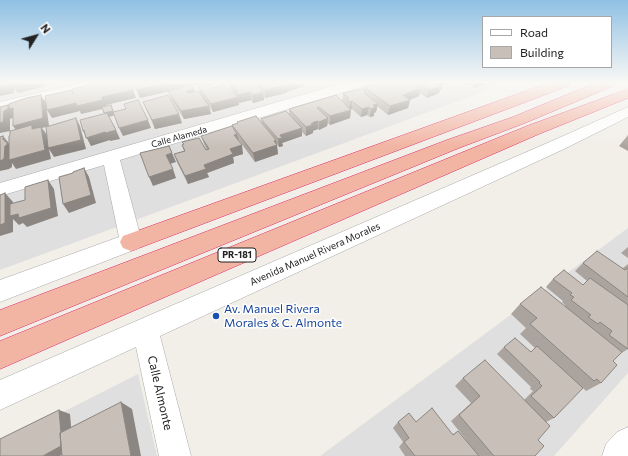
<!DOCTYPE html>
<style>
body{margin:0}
#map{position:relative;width:628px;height:456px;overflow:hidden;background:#f2efe9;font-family:Commissioner,sans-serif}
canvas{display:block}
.legend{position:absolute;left:482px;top:16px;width:130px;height:52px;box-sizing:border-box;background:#fff;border:1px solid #a7a7a7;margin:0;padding:5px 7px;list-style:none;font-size:12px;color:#222}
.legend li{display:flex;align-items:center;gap:8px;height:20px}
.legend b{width:20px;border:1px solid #a7a7a7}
.north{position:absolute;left:16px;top:16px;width:40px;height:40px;-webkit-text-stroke:3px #fff;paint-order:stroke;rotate:53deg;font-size:11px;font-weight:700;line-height:16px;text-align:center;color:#222}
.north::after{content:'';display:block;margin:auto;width:14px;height:18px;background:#222;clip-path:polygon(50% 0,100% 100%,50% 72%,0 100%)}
</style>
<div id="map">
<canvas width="628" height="456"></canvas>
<ul class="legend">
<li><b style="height:5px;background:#fff"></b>Road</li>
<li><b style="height:11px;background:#c7bfb8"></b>Building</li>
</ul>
<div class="north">N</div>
</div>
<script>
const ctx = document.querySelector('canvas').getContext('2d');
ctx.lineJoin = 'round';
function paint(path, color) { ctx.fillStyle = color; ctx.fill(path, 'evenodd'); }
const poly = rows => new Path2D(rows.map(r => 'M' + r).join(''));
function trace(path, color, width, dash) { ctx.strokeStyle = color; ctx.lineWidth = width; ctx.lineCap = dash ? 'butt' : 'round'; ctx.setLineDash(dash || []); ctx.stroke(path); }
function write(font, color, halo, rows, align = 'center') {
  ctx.font = font + ' Commissioner,sans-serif'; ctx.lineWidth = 3; ctx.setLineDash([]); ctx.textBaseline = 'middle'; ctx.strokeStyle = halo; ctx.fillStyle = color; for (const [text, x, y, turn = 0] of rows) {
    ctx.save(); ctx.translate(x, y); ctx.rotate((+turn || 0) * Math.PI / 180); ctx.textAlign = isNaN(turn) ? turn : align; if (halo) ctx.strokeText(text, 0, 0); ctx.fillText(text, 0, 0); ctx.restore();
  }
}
paint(poly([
 [0,83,499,83,480,93,0,270],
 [628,228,628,373,554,456,320,456],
 [138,374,157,456,0,456,0,444]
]), '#e0dfdf');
const minor = poly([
 [80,83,106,83,105,86,0,110,0,102,80,83],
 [343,83,365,83,364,86,120,160,142,242,139,248,0,302,0,280,119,237,104,165,0,196,0,183,343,83],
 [628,107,628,117,564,149,160,336,191,456,159,456,136,347,0,410,0,380,552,141,628,107],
 [628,427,628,456,602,456,606,444,617,432,628,427]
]);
const trunk = poly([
 [548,83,570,83,568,86,139,248,131,251,123,248,120,242,123,236,548,83],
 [595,83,615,83,613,86,525,123,459,148,0,336,0,310,447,140,513,117,595,83],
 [628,89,628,98,539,134,0,369,0,341,527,126,628,89]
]);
trace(minor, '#a9a9a9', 1);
trace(trunk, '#dc2a67', 1);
paint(minor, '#fff');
paint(trunk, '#f2b4a3');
paint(poly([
 [133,83,192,83,193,86,192,86,195,92,200,94,198,86,207,84,193,85,192,83,209,83,213,88,232,93,233,92,230,89,229,83,304,83,304,86,290,91,289,90,289,91,286,93,265,98,264,96,264,100,253,103,251,100,239,103,239,102,239,105,213,112,209,106,211,114,184,119,171,99,169,91,140,98],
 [376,83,449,83,443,85,441,90,440,90,439,93,427,98,420,93,419,96,410,100,408,108,388,115,377,106,376,112,374,113,374,116,370,117,367,115,361,117,352,109,351,109,350,118,330,125,328,123,327,126,319,130,318,129,314,130,313,131,313,133,306,136,302,132,302,136,282,143,283,146,279,147,277,144,278,154,255,162,238,139,243,154,233,157,234,163,207,173,209,177,188,184,177,162,174,154,184,151,182,145,206,150,207,150,204,144,201,136,233,128,232,125,237,124,237,122,262,123,261,119,289,115,289,109,342,101,343,93,363,90,364,87],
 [464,83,487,83,475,88,471,87,471,85,467,85],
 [143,102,182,123,155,129],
 [628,135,628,151,619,146],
 [628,247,628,258,621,253],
 [583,263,623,268,628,264,628,349,620,354,613,361,601,383,586,391,582,387,554,418,546,422,538,440,535,456,405,456,399,447,403,442,393,428,398,422,416,422,453,434,458,431,468,442,451,421,471,403,455,386,463,378,524,400,533,391,530,389,531,387,497,354,504,347,531,352,535,348,520,334,526,328,511,314,520,304,565,306,565,305,562,302,563,301,546,287,553,279,583,285,587,281,575,271]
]), '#aba49e');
paint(poly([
 [9,83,43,83,44,87,18,93,14,88,14,93,0,96,0,86],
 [43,83,56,83,44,85],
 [131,83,136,98,106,105,107,108,81,114,80,111,52,118,47,110,102,97],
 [166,83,192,83,193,86,140,98,137,90],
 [193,83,208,83,193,85],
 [288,83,289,91,286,93,265,98,265,90],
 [289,83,304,83,304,86,290,91],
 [439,83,449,83,443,85,441,90,440,90,439,93,427,98,429,90],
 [476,83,487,83,475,88],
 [421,88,419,96,404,102,410,100,408,108,388,115,390,106,403,95],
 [194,89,197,97,189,99,186,91],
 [250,92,251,100,239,103,238,95],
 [263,92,264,100,253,103,252,95],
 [41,95,46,103,49,126,42,128,47,135,76,118,80,126,86,149,54,157,49,149,51,159,16,169,12,163,12,167,9,169,0,171,0,161,3,136,14,150,19,134,13,126],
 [238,97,239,105,213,112,211,104],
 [352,101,352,109,349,110,350,102],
 [378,104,376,112,374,113,374,116,370,117,371,109,373,105],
 [8,105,10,109,13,108,14,117,10,119,10,131,0,133,0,123,4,111],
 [111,105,115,115,106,118,104,113],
 [209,106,211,114,184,119,181,111],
 [369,107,367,115,361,117,362,109],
 [351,110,350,118,330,125,330,116],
 [179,114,182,123,155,129,152,120],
 [328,118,327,126,319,130,319,122],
 [148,120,151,128,123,136,119,128],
 [318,121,318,129,313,131,313,133,306,136,306,127,314,122],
 [302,128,302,136,282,143,283,146,279,147,278,139,280,135],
 [84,130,105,132,116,130,120,139,110,141,110,140,91,146,83,131],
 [237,134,239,142,234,135],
 [276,140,278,154,255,162,253,153],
 [242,145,243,154,233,157,234,163,207,173,209,177,188,184,185,176,230,149],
 [172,153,176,162,170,164,166,155],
 [84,168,89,177,96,203,69,213,63,204],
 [173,169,176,178,153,186,149,177],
 [48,180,54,189,58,216,27,227,23,223,19,225,13,219,13,232,0,236,0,225,5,193,13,202,13,215],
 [121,402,132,409,141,456,131,456],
 [59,410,70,414,73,449,60,456,43,456]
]), '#8b8681');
const building = poly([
 [0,83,9,83,9,85,0,86,0,83],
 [12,83,20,83,12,85,12,83],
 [97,83,131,83,133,90,102,97,103,100,77,106,76,103,47,110,45,96,72,90,73,94,72,89,97,83],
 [134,83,166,83,137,90,134,83],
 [208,83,209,83,213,88,224,85,232,93,234,92,238,97,211,104,198,86,208,83],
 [231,83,256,83,263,92,252,95,250,92,238,95,235,92,238,91,231,83],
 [258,83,288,83,285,85,265,90,258,83],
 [376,83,414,83,421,88,403,95,410,100,390,106,364,87,376,83],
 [419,83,439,83,438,84,442,86,429,90,419,83],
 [191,85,194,89,186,91,188,93,198,91,209,106,181,111,168,91,191,85],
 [362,89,366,92,364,93,378,104,373,105,375,107,371,109,369,107,362,109,352,101,350,102,347,99,349,98,343,93,362,89],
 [41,95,43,118,13,126,13,108,9,109,9,104,26,98,41,95],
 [168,95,179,114,152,120,143,102,168,95],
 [336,95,351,110,330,116,319,107,317,108,328,118,319,122,318,121,314,122,311,124,313,125,306,127,289,109,336,95],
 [138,100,148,120,119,128,113,112,126,109,124,104,138,100],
 [8,105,8,109,4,111,3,122,0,123,0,107,8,105],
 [111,105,113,111,104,113,102,107,111,105],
 [286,111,302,128,280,135,282,138,278,139,261,119,286,111],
 [107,113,116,130,106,133,105,132,86,138,84,130,83,131,80,120,107,113],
 [256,116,276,140,274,141,277,145,253,153,232,125,238,123,237,122,256,116],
 [76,118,81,140,48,148,46,127,76,118],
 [32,125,32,129,41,127,45,150,9,160,9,136,10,135,10,131,32,125],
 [232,126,237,134,234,135,242,145,230,149,233,154,204,165,206,169,185,176,174,154,185,151,182,145,184,144,182,142,199,138,206,150,209,149,201,136,232,126],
 [3,136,3,140,5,139,5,142,7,141,7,145,5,146,4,159,0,161,0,137,3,136],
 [169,146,172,153,166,155,173,169,149,177,140,153,169,146],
 [84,168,91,195,63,204,59,177,73,173,73,172,84,168],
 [48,180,51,208,19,218,18,214,10,216,10,204,25,200,25,187,48,180],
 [5,193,5,223,0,225,0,195,5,193],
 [597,251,625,270,628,268,628,297,583,263,597,251],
 [564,270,583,285,590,278,628,305,628,349,609,335,612,331,600,322,598,324,588,317,591,315,571,300,574,297,570,295,572,293,553,279,564,270],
 [541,287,622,352,613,361,617,365,601,383,597,379,594,381,530,324,537,318,520,304,541,287],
 [515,338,531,352,537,346,583,388,554,418,531,396,542,386,539,383,540,382,504,347,515,338],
 [485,360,550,426,538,440,544,446,535,456,494,456,459,415,480,396,463,378,485,360],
 [121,402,131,456,62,456,60,433,121,402],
 [432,408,453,435,458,431,479,456,415,456,404,442,409,438,398,422,409,413,416,422,432,408],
 [59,410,61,433,60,433,61,446,43,456,0,456,0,439,59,410]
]);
paint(building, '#c7bfb8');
trace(building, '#8b8681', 1);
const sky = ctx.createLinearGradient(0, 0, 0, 147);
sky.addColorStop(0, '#8fc0e4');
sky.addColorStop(0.56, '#f9f8f5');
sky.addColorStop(1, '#f9f8f500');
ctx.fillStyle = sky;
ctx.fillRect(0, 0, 628, 147);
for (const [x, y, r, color] of [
 [216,316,4,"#1a4fb4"]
]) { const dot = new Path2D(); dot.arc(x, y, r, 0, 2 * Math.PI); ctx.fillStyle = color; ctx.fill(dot); trace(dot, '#fff', 1.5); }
write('9px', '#222', '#fff', [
 ["Calle Alameda",179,137,-16]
]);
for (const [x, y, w] of [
 [237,255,38]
]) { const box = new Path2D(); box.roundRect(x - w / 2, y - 7, w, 14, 3); ctx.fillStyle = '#fff'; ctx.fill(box); trace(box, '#222', 1); }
write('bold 9px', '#222', null, [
 ["PR-181",237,255]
]);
write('10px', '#222', '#fff', [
 ["Avenida Manuel Rivera Morales",315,254,-24]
]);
write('12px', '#164399', '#fff', [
 ["Av. Manuel Rivera",224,309],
 ["Morales & C. Almonte",224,323]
], 'left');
write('12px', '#222', '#fff', [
 ["Calle Almonte",160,393,77]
]);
</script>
